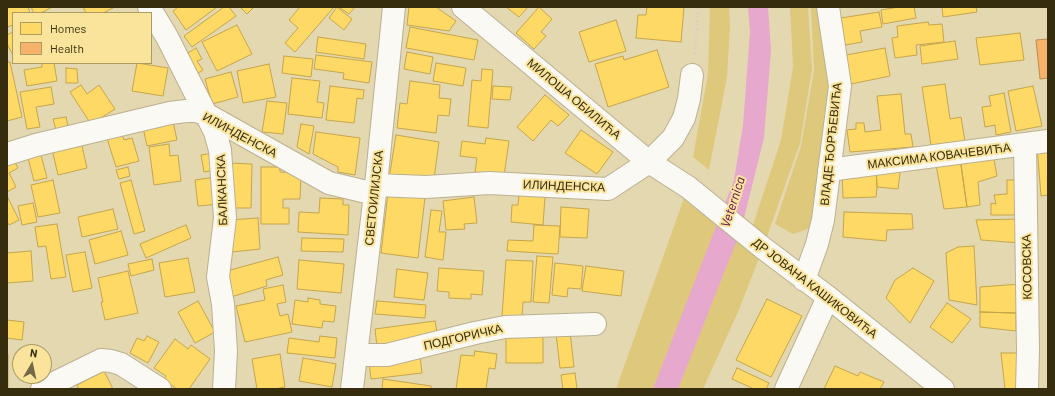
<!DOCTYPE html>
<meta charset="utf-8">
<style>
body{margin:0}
#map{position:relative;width:1055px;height:396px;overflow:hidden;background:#e4d8b1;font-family:Barlow,sans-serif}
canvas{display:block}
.frame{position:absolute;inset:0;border:8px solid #362d0f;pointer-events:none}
.legend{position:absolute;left:12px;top:12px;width:140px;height:52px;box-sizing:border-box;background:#fae49b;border:1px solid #ac9b63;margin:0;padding:5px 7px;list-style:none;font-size:12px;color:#362d0f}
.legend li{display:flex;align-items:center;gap:8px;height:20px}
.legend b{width:20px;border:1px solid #ac9b63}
.north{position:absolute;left:12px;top:344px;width:40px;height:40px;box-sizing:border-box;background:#fae49b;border:1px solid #ac9b63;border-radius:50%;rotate:9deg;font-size:11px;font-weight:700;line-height:16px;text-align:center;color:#362d0f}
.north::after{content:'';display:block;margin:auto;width:14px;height:18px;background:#736948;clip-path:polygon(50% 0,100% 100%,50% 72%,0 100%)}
</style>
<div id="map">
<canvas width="1055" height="396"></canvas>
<div class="frame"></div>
<ul class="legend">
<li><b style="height:11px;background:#ffd966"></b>Homes</li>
<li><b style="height:11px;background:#f6b26b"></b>Health</li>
</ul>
<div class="north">N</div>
</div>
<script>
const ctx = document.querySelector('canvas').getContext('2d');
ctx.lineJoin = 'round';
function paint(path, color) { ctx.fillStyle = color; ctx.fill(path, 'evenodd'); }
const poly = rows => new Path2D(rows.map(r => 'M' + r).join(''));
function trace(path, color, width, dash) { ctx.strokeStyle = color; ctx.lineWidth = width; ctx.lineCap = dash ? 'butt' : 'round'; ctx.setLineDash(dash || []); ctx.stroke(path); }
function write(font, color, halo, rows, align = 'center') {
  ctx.font = font + ' Barlow,sans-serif'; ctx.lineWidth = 4; ctx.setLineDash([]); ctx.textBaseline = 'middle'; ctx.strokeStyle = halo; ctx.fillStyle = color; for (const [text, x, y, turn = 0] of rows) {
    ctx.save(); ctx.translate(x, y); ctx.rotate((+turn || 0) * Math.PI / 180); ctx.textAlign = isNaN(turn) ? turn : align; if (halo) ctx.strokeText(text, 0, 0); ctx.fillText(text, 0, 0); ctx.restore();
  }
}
paint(poly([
 [710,7,729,7,730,27,727,77,709,170,693,157,708,74],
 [790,7,808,7,812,69,800,143,763,248,738,312,703,389,616,389,688,187,750,234,781,140,793,67],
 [811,7,817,7,830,85,814,218,808,229,793,234,775,224,801,146,814,70]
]), '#dec87c');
paint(poly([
 [748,7,768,7,771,50,764,138,741,230,678,389,653,389,734,180,743,125,750,32]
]), '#e7a8ce');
const homes = poly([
 [7,7,28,7,30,13,13,13,13,25,7,27,7,7],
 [31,7,52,7,41,13,34,13,31,7],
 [83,7,115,7,103,13,86,13,83,7],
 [176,7,217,7,186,30,173,11,177,8,176,7],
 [224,7,229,7,236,16,192,47,184,36,224,7],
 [240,7,254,7,247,14,240,7],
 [300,7,334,7,295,52,285,43,298,28,289,20,300,7],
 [337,7,352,19,344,30,329,18,337,7],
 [339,7,355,7,349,14,339,7],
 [409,7,436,7,456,21,449,31,407,25,409,7],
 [506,7,528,7,519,17,506,7],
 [539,7,552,19,541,32,546,36,534,49,516,33,539,7],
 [647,7,684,7,681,42,636,38,638,15,646,15,647,7],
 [899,7,914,7,916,18,883,24,881,10,899,7],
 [942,7,976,7,977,12,943,17,942,7],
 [879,12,882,27,860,31,862,42,845,45,841,18,879,12],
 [616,20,626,51,589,62,579,32,616,20],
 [928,22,929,25,942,24,944,42,916,45,917,55,895,58,892,38,898,37,897,26,928,22],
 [237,25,252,54,217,71,202,42,237,25],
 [410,27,478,40,474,60,406,48,410,27],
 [13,32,13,55,7,44,7,35,13,32],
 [1020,33,1024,60,980,65,976,38,1020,33],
 [318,37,366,44,364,59,316,52,318,37],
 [955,41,958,59,922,64,920,46,955,41],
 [196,48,202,59,197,61,203,70,192,77,180,58,196,48],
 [885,48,890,76,851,84,846,55,885,48],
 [657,50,669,87,608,107,595,64,623,56,624,60,657,50],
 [407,52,433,57,430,74,404,69,407,52],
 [316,55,372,62,369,83,343,79,344,73,314,69,316,55],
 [284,56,313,59,311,77,282,73,284,56],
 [7,62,10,62,22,117,7,121,7,62],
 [42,63,54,63,57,81,27,86,24,70,42,67,42,63],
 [137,63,168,68,163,96,132,91,137,63],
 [436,63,466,68,463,86,433,81,436,63],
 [269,64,276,97,243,103,237,71,269,64],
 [66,68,77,69,78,83,66,83,66,68],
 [482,69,493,70,488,128,468,126,472,80,481,81,482,69],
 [231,72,238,97,212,104,205,79,231,72],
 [292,78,320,81,317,102,324,103,322,118,288,114,292,78],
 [410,81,440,85,439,98,451,99,449,116,438,115,436,133,397,128,400,103,407,104,410,81],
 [945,84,950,119,961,117,965,141,931,145,922,87,945,84],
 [81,85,87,94,99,85,115,109,91,124,70,92,81,85],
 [330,86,364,90,363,99,357,98,354,123,326,120,330,86],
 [493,86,512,87,510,100,492,99,493,86],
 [1033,86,1042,126,1016,131,1008,91,1033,86],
 [51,87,54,104,36,107,40,127,27,129,20,92,51,87],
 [1004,93,1011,132,996,135,995,125,985,127,982,107,991,106,989,96,1004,93],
 [901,94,905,134,911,134,913,147,850,152,847,130,856,129,856,123,864,123,865,132,881,130,877,96,901,94],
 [545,95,569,115,558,126,551,120,533,141,517,127,545,95],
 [267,101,287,103,283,134,262,132,267,101],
 [66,117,69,131,57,134,53,119,66,117],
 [172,117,177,140,147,146,142,123,172,117],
 [301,124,314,126,309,154,297,147,301,124],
 [581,130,613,152,597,174,565,153,581,130],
 [121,131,124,140,132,138,139,161,116,167,106,135,121,131],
 [316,132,360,138,355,175,338,172,338,167,313,154,316,132],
 [396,135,439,142,434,179,389,179,396,135],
 [486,138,509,141,504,176,475,172,477,158,460,156,462,141,485,144,486,138],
 [81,142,87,168,58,175,52,149,81,142],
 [169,144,170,156,178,155,181,181,154,185,149,147,169,144],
 [1048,145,1048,195,1041,196,1037,146,1048,145],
 [10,153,18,168,9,173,16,187,7,192,7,155,10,153],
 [214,153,216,170,204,172,201,155,214,153],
 [993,154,997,176,978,182,980,205,967,207,960,158,993,154],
 [41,155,47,178,34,181,28,158,41,155],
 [960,158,967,207,944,209,935,159,960,158],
 [227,163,252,164,251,208,226,208,227,163],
 [897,166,900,173,898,189,877,187,876,168,897,166],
 [128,167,130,176,119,179,116,170,128,167],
 [261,167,280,167,280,172,301,173,300,199,283,199,283,208,289,208,289,224,261,224,261,167],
 [876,168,877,187,876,197,843,198,842,173,876,168],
 [216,177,220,204,198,206,195,180,216,177],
 [53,180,60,213,38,217,31,185,53,180],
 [131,180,145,231,134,234,120,183,131,180],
 [1007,180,1020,180,1019,215,991,215,991,203,996,204,994,195,1007,194,1007,180],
 [388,193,425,197,418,258,381,253,388,193],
 [519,195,545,197,543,225,511,222,512,205,518,205,519,195],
 [7,196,19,220,9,225,7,221,7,196],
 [474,197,477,223,464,224,465,229,446,230,443,201,474,197],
 [320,198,343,199,343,205,349,205,348,235,298,232,299,212,319,213,320,198],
 [33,203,37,222,22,225,18,206,33,203],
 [561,207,589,209,587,238,560,237,561,207],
 [113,209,118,229,82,237,78,217,113,209],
 [431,210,442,211,439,232,446,232,443,260,425,257,431,210],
 [844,212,912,214,913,229,887,230,886,241,843,237,844,212],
 [258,218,260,249,231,252,229,220,258,218],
 [1019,219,1021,243,981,240,976,220,1019,219],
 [57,224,66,277,51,279,46,246,38,247,35,227,57,224],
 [186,225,191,238,146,258,140,244,186,225],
 [534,225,560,226,558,254,507,251,508,240,533,241,534,225],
 [121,231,128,255,95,264,89,240,121,231],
 [302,238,344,239,343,252,301,251,302,238],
 [974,246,977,305,949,300,946,253,958,247,974,246],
 [31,251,33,281,7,283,7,253,31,251],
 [85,252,92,288,73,292,66,255,85,252],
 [537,256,553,257,549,303,533,302,537,256],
 [278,257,283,275,266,280,267,286,231,297,223,272,278,257],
 [188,258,195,292,165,297,159,263,188,258],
 [152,259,154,270,131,276,128,264,152,259],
 [299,260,344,264,341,293,297,289,299,260],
 [506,260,533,261,531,302,523,302,522,317,502,316,506,260],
 [555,263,583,266,581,289,568,288,567,297,552,295,555,263],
 [586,266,624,271,621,296,582,291,586,266],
 [439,268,484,271,482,295,471,294,471,299,449,298,449,292,437,291,439,268],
 [913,268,934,281,910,323,886,298,895,280,913,268],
 [397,269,428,273,424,300,394,297,397,269],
 [128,271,138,313,105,320,101,302,103,302,98,278,128,271],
 [1020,284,1016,313,980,312,980,287,1020,284],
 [283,285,286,302,277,304,280,316,288,314,292,332,245,342,236,306,265,300,263,289,283,285],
 [308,298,320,300,320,304,336,306,334,322,323,321,322,328,292,324,295,300,308,302,308,298],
 [767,299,802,316,771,377,736,360,767,299],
 [198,301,215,332,195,343,178,312,198,301],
 [377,301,426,305,425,318,375,314,377,301],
 [947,303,971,319,952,343,930,327,947,303],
 [980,312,1016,313,1016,331,980,327,980,312],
 [7,320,24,322,22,340,7,338,7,320],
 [435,321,438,338,377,347,375,329,435,321],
 [570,332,574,367,560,368,556,333,570,332],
 [506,334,543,334,543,363,506,363,506,334],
 [147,336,159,342,148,363,130,353,137,338,144,341,147,336],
 [320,336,337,338,335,358,287,353,289,338,319,342,320,336],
 [175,339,188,349,191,345,210,359,189,389,177,389,164,380,166,376,154,368,175,339],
 [475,351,497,354,495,369,489,368,486,389,456,389,461,355,474,356,475,351],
 [1001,353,1022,353,1023,389,1005,389,1001,353],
 [7,354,8,354,8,389,7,389,7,354],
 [280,354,285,387,274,389,257,389,252,359,280,354],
 [420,356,422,373,371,379,369,362,420,356],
 [303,358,336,364,332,387,299,381,303,358],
 [835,366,858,376,860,372,884,382,880,389,824,389,835,366],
 [737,368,769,383,766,389,754,389,732,379,737,368],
 [104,371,113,389,79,389,77,385,104,371],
 [575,373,577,389,563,389,561,375,575,373],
 [383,379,431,386,431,389,382,389,383,379]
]);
paint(homes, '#ffd966');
trace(homes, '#c3a54c', 1);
const health = poly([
 [1048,39,1048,78,1040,79,1036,40,1048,39]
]);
paint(health, '#f6b26b');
trace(health, '#bc8a4f', 1);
const minor = poly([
 [149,7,167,37,215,132,220,150,225,218,218,277,223,304,226,351,224,389],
 [463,7,649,162,688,187,763,248,828,297,943,389],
 [1025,144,1028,351,1027,389],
 [7,154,36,145,170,113,186,111,195,111,206,114,329,183,375,194],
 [829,170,1048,141],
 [376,185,426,187,489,183,608,189,649,162,673,138,684,118,689,99,692,75],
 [804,280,817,244,823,220,840,86,828,7],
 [356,355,387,355,475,333,505,327,595,324],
 [42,389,101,360,111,361,121,364,160,389],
 [352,389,376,185,394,7],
 [786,389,828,297]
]);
trace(minor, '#bab091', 24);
trace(poly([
 [695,54,698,7]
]), '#d6d2c5', 2.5, [2, 2]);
trace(minor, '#fbf9f3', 22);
write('12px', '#362d0f', '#fae49b', [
 ["МИЛОША ОБИЛИЋА",574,99,40],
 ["ИЛИНДЕНСКА",240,135,28],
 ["ВЛАДЕ ЂОРЂЕВИЋА",831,144,-84],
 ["МАКСИМА КОВАЧЕВИЋА",939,156,-7],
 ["ИЛИНДЕНСКА",564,186,2],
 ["БАЛКАНСКА",222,190,-92],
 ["СВЕТОИЛИЈСКА",374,198,-84],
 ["КОСОВСКА",1027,267,-91],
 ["ДР ЈОВАНА КАШИКОВИЋА",815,288,38],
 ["ПОДГОРИЧКА",463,337,-13]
]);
write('italic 13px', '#55084e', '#fae49b', [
 ["Veternica",733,202,-72]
]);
</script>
